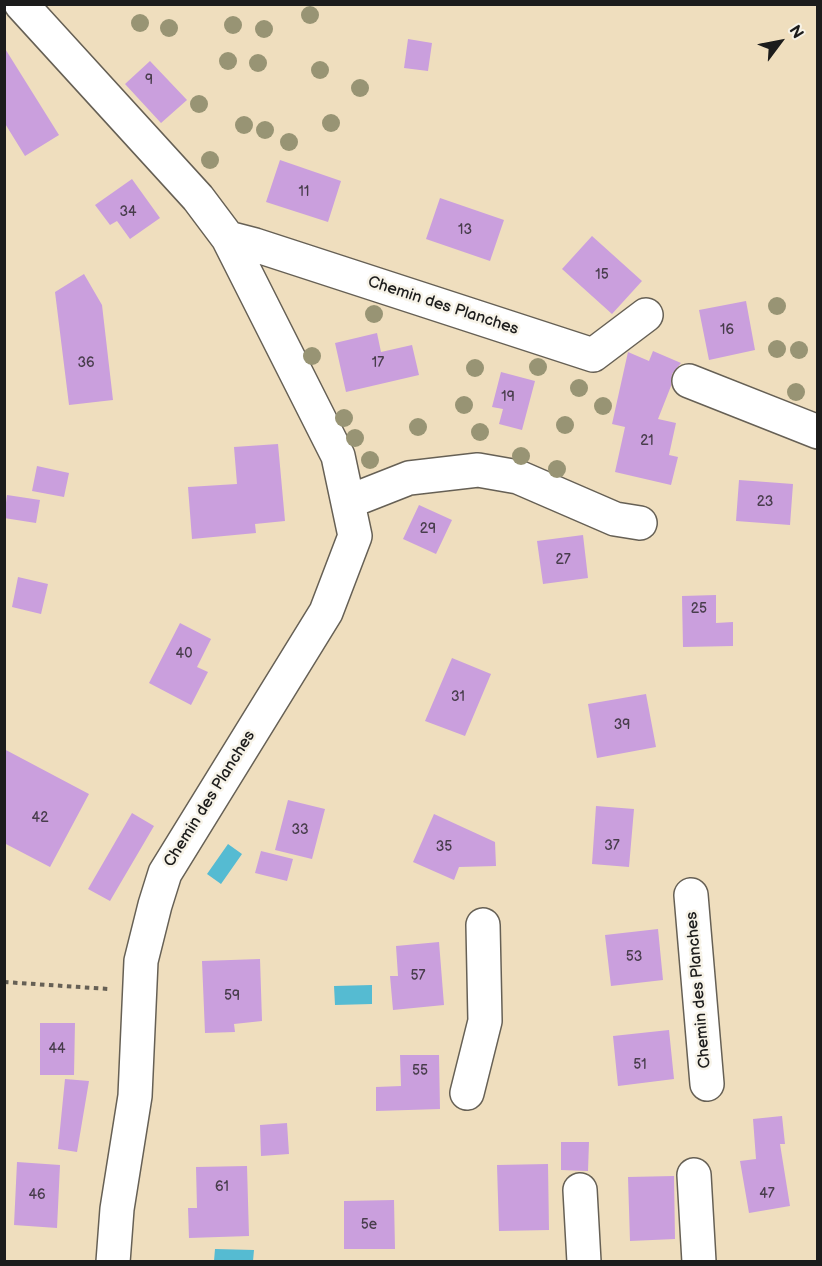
<!DOCTYPE html>
<style>
body{margin:0}
#map{position:relative;width:822px;height:1266px;overflow:hidden;background:#efdebe;font-family:"Balsamiq Sans",sans-serif}
canvas{display:block}
.frame{position:absolute;inset:0;border:6px solid #1c1c1c;pointer-events:none}
.north{position:absolute;left:750px;top:12px;width:60px;height:60px;-webkit-text-stroke:4px #f7f3e8;paint-order:stroke;rotate:58deg;font-size:16px;font-weight:700;line-height:24px;text-align:center;color:#1c1c1c}
.north::after{content:'';display:block;margin:auto;width:21px;height:27px;background:#1c1c1c;clip-path:polygon(50% 0,100% 100%,50% 72%,0 100%)}
</style>
<div id="map">
<canvas width="822" height="1266"></canvas>
<div class="frame"></div>
<div class="north">N</div>
</div>
<script>
const ctx = document.querySelector('canvas').getContext('2d');
ctx.lineJoin = 'round';
function paint(path, color) { ctx.fillStyle = color; ctx.fill(path, 'evenodd'); }
const poly = rows => new Path2D(rows.map(r => 'M' + r).join(''));
function trace(path, color, width, dash) { ctx.strokeStyle = color; ctx.lineWidth = width; ctx.lineCap = dash ? 'butt' : 'round'; ctx.setLineDash(dash || []); ctx.stroke(path); }
function write(font, color, halo, rows, align = 'center') {
  ctx.font = font + ' "Balsamiq Sans",sans-serif'; ctx.lineWidth = 5; ctx.setLineDash([]); ctx.textBaseline = 'middle'; ctx.strokeStyle = halo; ctx.fillStyle = color; for (const [text, x, y, turn = 0] of rows) {
    ctx.save(); ctx.translate(x, y); ctx.rotate((+turn || 0) * Math.PI / 180); ctx.textAlign = isNaN(turn) ? turn : align; if (halo) ctx.strokeText(text, 0, 0); ctx.fillText(text, 0, 0); ctx.restore();
  }
}
paint(poly([
 [228,844,242,854,221,884,207,874],
 [372,985,372,1004,335,1005,334,986],
 [215,1249,254,1250,253,1261,214,1261]
]), '#55bbd2');
paint(poly([
 [408,39,432,43,428,71,404,68],
 [4,47,59,135,25,156,4,122],
 [150,61,187,100,161,123,125,84],
 [280,160,341,181,328,222,266,202],
 [132,179,160,218,130,239,117,221,110,225,95,205],
 [440,198,504,220,490,261,426,239],
 [592,236,642,281,612,314,562,269],
 [84,274,102,305,113,400,69,405,55,292],
 [746,301,755,350,709,360,699,310],
 [377,333,381,352,412,345,419,375,346,392,335,343],
 [653,351,681,363,672,374,671,386,658,419,676,423,669,455,678,457,671,485,615,472,625,427,612,424,628,352,649,361],
 [501,372,535,381,522,430,499,424,503,409,492,407],
 [278,444,285,521,255,524,256,533,192,539,188,487,237,484,234,447],
 [37,466,69,473,64,497,32,491],
 [739,480,793,484,790,525,736,521],
 [7,495,40,500,36,523,4,518],
 [419,505,452,520,436,554,403,539],
 [583,535,588,578,543,584,537,541],
 [18,577,48,584,41,614,12,607],
 [716,595,716,623,733,622,733,646,683,647,682,596],
 [180,623,211,639,197,667,208,672,191,705,149,683],
 [452,658,491,674,465,736,425,721],
 [646,694,656,747,597,758,588,704],
 [4,749,89,794,50,867,4,843],
 [288,800,325,809,312,859,275,850],
 [596,806,634,809,629,867,592,864],
 [132,813,154,826,110,901,88,889],
 [434,814,495,842,496,866,459,867,454,880,413,862],
 [261,851,293,859,287,881,255,873],
 [658,929,663,980,611,986,605,935],
 [439,942,444,1005,393,1010,390,976,398,976,396,946],
 [260,959,262,1021,234,1024,235,1032,205,1033,202,961],
 [40,1023,75,1023,74,1075,40,1075],
 [669,1030,674,1079,618,1086,613,1036],
 [400,1055,439,1055,440,1109,376,1111,376,1087,401,1086],
 [65,1079,89,1081,77,1152,58,1149],
 [782,1116,785,1144,780,1144,790,1206,749,1213,740,1161,756,1159,753,1119],
 [287,1123,289,1154,261,1156,260,1125],
 [561,1142,589,1142,588,1171,561,1170],
 [17,1162,60,1165,57,1228,14,1225],
 [548,1164,549,1230,499,1231,497,1165],
 [247,1166,249,1236,189,1238,188,1208,197,1208,196,1167],
 [674,1176,675,1239,630,1241,628,1177],
 [394,1200,395,1249,344,1249,344,1201]
]), '#ca9fdd');
const minor = poly([
 [21,4,198,198,228,238,338,456,355,536,326,612,165,873,155,905,141,961,135,1096,117,1209,113,1262],
 [228,238,255,245,593,355,646,315],
 [689,381,818,432],
 [348,502,409,478,478,470,518,477,615,519,640,523],
 [691,895,707,1084],
 [467,1093,485,1021,483,925],
 [694,1175,699,1262],
 [580,1190,584,1262]
]);
trace(minor, '#666055', 36);
trace(poly([
 [4,982,109,989]
]), '#666055', 4, [4.5, 4.5]);
trace(minor, '#fff', 33);
ctx.fillStyle = '#989474';
for (const [x, y] of [
 [310,15],
 [140,23],
 [233,25],
 [169,28],
 [264,29],
 [228,61],
 [258,63],
 [320,70],
 [360,88],
 [199,104],
 [331,123],
 [244,125],
 [265,130],
 [289,142],
 [210,160],
 [777,306],
 [374,314],
 [777,349],
 [799,350],
 [312,356],
 [538,367],
 [475,368],
 [579,388],
 [796,392],
 [464,405],
 [603,406],
 [344,418],
 [565,425],
 [418,427],
 [480,432],
 [355,438],
 [521,456],
 [370,460],
 [557,469]
]) { ctx.beginPath(); ctx.arc(x, y, 9, 0, 2 * Math.PI); ctx.fill(); }
write('14px', '#483d4c', null, [
 ["9",149,80],
 ["11",304,192],
 ["34",128,212],
 ["13",465,230],
 ["15",602,275],
 ["16",727,330],
 ["36",86,363],
 ["17",378,363],
 ["19",508,397],
 ["21",647,441],
 ["23",765,502],
 ["29",428,529],
 ["27",563,560],
 ["25",699,609],
 ["40",184,654],
 ["31",458,697],
 ["39",622,725],
 ["42",40,818],
 ["33",300,830],
 ["37",612,846],
 ["35",444,847],
 ["53",634,957],
 ["57",418,976],
 ["59",232,996],
 ["44",57,1049],
 ["51",640,1065],
 ["55",420,1071],
 ["61",222,1187],
 ["47",767,1194],
 ["46",37,1195],
 ["5e",369,1225]
]);
write('16px', '#1c1c1c', '#f7f3e8', [
 ["Chemin des Planches",443,306,18],
 ["Chemin des Planches",210,799,-58],
 ["Chemin des Planches",699,990,-95]
]);
</script>
